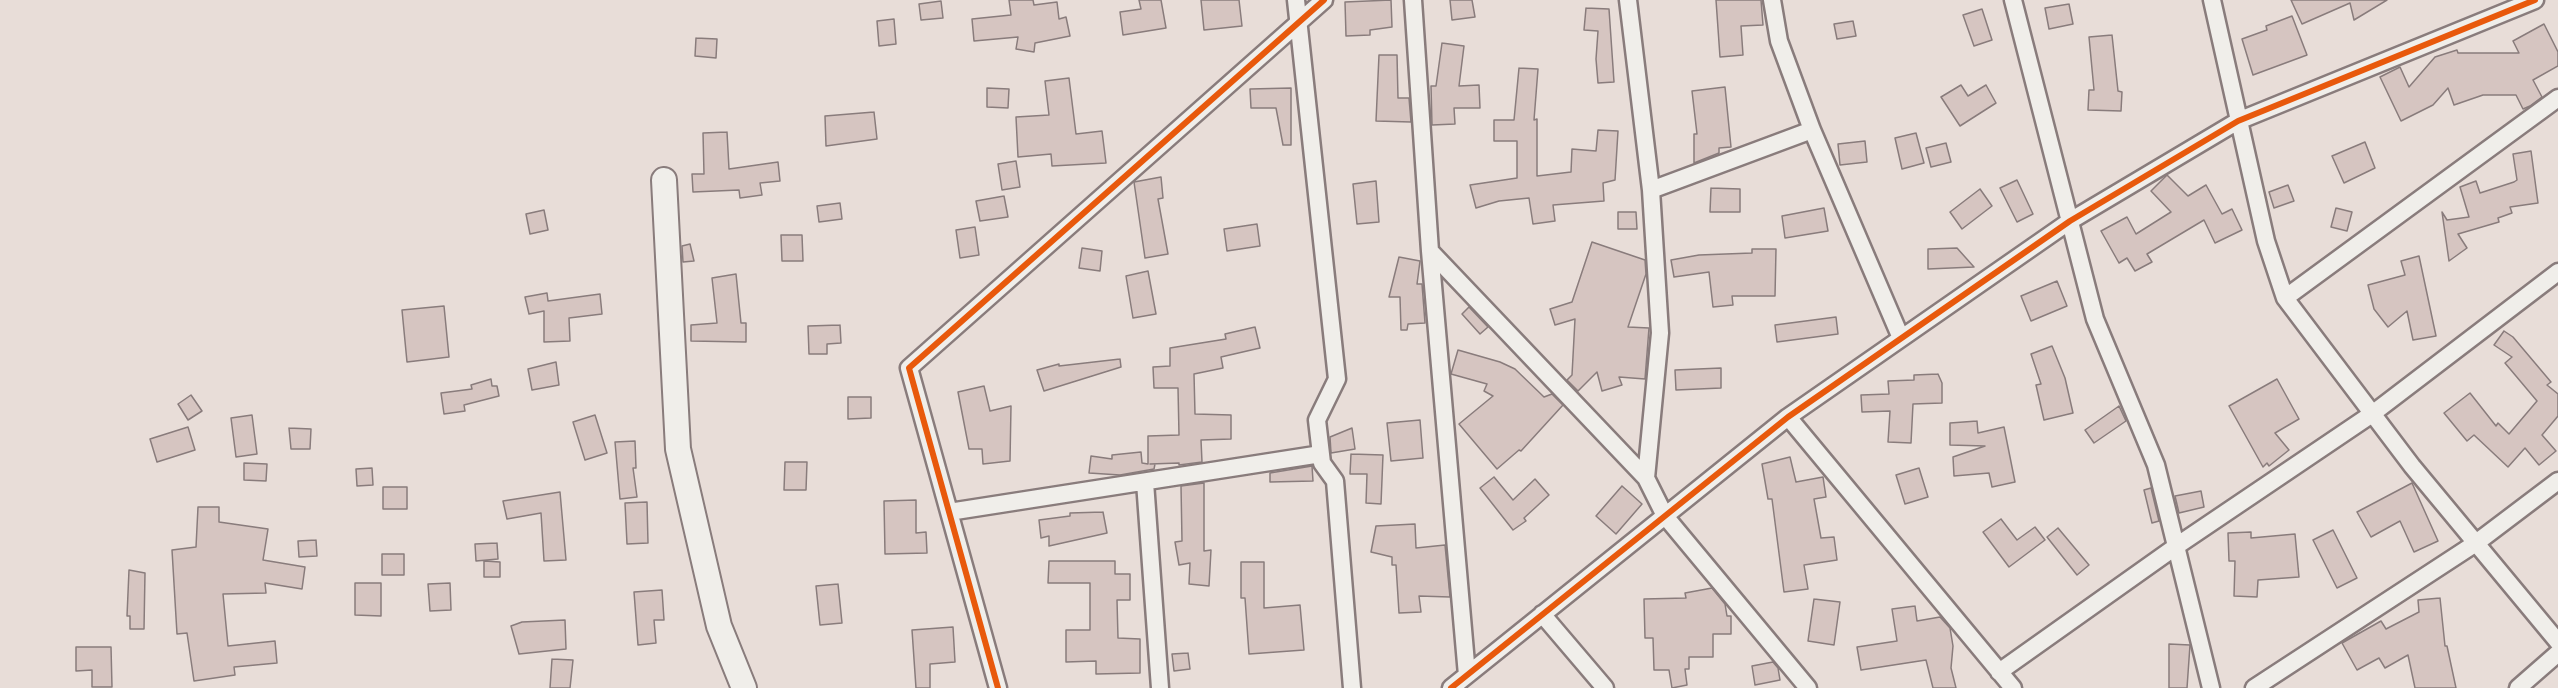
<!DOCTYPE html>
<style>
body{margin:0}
canvas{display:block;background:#e8ddd8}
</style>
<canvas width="2558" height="688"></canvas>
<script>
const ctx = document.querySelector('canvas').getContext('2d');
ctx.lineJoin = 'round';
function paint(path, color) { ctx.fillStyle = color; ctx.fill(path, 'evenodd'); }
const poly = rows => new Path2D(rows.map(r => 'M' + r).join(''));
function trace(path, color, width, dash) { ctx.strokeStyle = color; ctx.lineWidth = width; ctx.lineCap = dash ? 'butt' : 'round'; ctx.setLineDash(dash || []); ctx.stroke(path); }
const building = poly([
 [1009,0,1033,0,1034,5,1057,2,1059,19,1066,17,1070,36,1035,43,1034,52,1016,49,1018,37,974,41,972,19,1011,15,1009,0],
 [1139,0,1161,0,1166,28,1123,35,1120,12,1141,9,1139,0],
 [1201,0,1239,0,1242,26,1204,30,1201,0],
 [1391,0,1392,27,1370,30,1370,35,1346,36,1345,2,1391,0],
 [1450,0,1472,0,1475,17,1452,20,1450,0],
 [1716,0,1761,0,1763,25,1741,26,1743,55,1720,57,1716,0],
 [2291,0,2387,0,2354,20,2350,3,2302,24,2291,0],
 [941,1,943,18,921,20,919,4,941,1],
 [2069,4,2073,24,2049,29,2045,8,2069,4],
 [1586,8,1609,9,1614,82,1598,83,1596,59,1598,31,1584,30,1586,8],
 [1982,9,1992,40,1974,46,1963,15,1982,9],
 [2292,16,2307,55,2253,75,2242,39,2267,30,2266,26,2292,16],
 [894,19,896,44,879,46,877,21,894,19],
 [1853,21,1856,36,1837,39,1834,24,1853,21],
 [2544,24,2558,52,2558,66,2533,80,2542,97,2530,106,2523,109,2516,95,2483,95,2454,105,2448,88,2433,105,2401,121,2380,77,2400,67,2409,87,2435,57,2457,50,2458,53,2519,53,2513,41,2544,24],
 [2112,35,2118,91,2122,92,2121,111,2088,110,2089,90,2094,90,2089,37,2112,35],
 [696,38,717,39,716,58,695,56,696,38],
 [1442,43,1464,46,1459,86,1479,85,1480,108,1454,108,1455,124,1432,125,1431,86,1436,86,1442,43],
 [1379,55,1397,55,1398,98,1409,98,1411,122,1376,121,1379,55],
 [1519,68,1538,69,1534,120,1537,119,1537,176,1571,172,1572,149,1596,151,1598,130,1618,131,1615,180,1603,183,1604,201,1553,205,1555,221,1533,224,1529,198,1499,201,1476,208,1470,185,1517,178,1517,141,1494,141,1494,120,1514,120,1519,68],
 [1069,78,1076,134,1102,131,1106,163,1052,166,1051,154,1018,157,1016,117,1049,115,1045,81,1069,78],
 [1961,85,1968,96,1986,85,1996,103,1960,126,1941,97,1961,85],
 [1725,87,1731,147,1719,148,1719,153,1694,163,1694,134,1697,134,1692,91,1725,87],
 [987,88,1009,89,1008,108,987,107,987,88],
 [1291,88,1291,145,1283,145,1276,108,1251,108,1250,89,1291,88],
 [874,112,877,139,826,146,825,116,874,112],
 [727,132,729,169,778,162,780,181,760,183,762,195,740,198,739,190,693,192,692,174,704,174,703,133,727,132],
 [1916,133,1924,163,1902,169,1895,138,1916,133],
 [1865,141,1867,162,1840,165,1838,144,1865,141],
 [2365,142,2375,168,2344,183,2332,156,2365,142],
 [1946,143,1951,162,1931,167,1926,148,1946,143],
 [2531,151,2538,203,2510,207,2512,213,2498,218,2499,222,2458,234,2467,248,2449,261,2442,212,2447,220,2469,217,2460,187,2476,181,2480,193,2514,182,2517,180,2513,154,2531,151],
 [1016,161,1020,187,1002,190,998,164,1016,161],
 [2167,175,2188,196,2206,185,2222,214,2232,209,2242,230,2215,243,2204,220,2147,254,2152,262,2135,271,2127,258,2119,263,2101,231,2127,217,2136,234,2171,212,2151,191,2167,175],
 [1161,177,1163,198,1158,199,1168,254,1145,258,1134,182,1161,177],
 [2017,180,2033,214,2017,222,2000,188,2017,180],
 [1376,181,1379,222,1357,224,1353,184,1376,181],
 [2288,185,2294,201,2274,208,2269,192,2288,185],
 [1711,188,1740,189,1740,212,1710,212,1711,188],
 [1980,189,1992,206,1962,229,1950,212,1980,189],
 [1004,196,1008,217,980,221,976,201,1004,196],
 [840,203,842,219,819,222,817,206,840,203],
 [1824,208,1828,231,1785,238,1782,216,1824,208],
 [2336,208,2352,212,2347,231,2331,227,2336,208],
 [544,210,548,230,530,234,526,214,544,210],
 [1618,212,1636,212,1637,229,1618,229,1618,212],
 [1257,224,1260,246,1227,251,1224,229,1257,224],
 [975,227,979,255,960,258,956,230,975,227],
 [781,235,802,235,803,261,782,261,781,235],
 [1592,242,1645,260,1646,274,1628,327,1649,328,1645,379,1619,377,1622,385,1602,391,1597,372,1578,391,1567,380,1572,375,1575,319,1555,325,1550,309,1572,302,1592,242],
 [690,244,694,261,683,262,682,246,690,244],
 [1082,248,1102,251,1100,271,1079,268,1082,248],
 [1957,248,1974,267,1928,269,1928,249,1957,248],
 [1752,249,1776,249,1775,296,1732,296,1733,305,1713,307,1709,272,1674,277,1671,260,1699,255,1752,253,1752,249],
 [2419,256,2436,336,2413,340,2407,311,2388,327,2374,309,2368,285,2405,275,2401,261,2419,256],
 [1399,257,1420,261,1417,284,1422,284,1425,323,1408,324,1407,330,1401,330,1400,297,1389,297,1399,257],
 [1148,271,1156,314,1133,318,1126,276,1148,271],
 [736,274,741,323,746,323,746,342,691,341,691,325,717,323,712,278,736,274],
 [2057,281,2067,306,2031,321,2021,296,2057,281],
 [547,293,548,301,600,294,602,314,569,318,570,341,544,342,544,311,529,314,525,297,547,293],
 [444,306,449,357,407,362,402,310,444,306],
 [1469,307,1488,327,1480,334,1462,314,1469,307],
 [1836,317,1838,334,1777,342,1775,325,1836,317],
 [840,325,841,343,827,344,827,354,809,354,808,326,840,325],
 [1255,327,1260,348,1221,357,1223,368,1194,374,1195,414,1231,415,1231,439,1201,440,1202,462,1179,465,1179,463,1150,464,1155,464,1154,469,1120,475,1089,473,1091,456,1112,459,1112,455,1141,452,1142,463,1148,464,1148,436,1179,435,1178,388,1154,388,1153,367,1170,366,1170,348,1226,339,1225,334,1255,327],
 [2504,331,2513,337,2551,382,2547,385,2558,394,2558,416,2542,435,2556,451,2539,465,2525,448,2508,467,2474,435,2467,441,2444,413,2470,393,2496,426,2498,423,2509,434,2537,401,2505,363,2512,357,2494,345,2504,331],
 [2052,346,2065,378,2073,413,2044,420,2036,385,2041,384,2031,354,2052,346],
 [1458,350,1500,362,1515,369,1544,397,1552,394,1563,405,1521,451,1519,450,1497,469,1459,424,1493,396,1484,391,1487,384,1451,374,1458,350],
 [1120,359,1121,367,1044,391,1037,370,1059,364,1059,366,1120,359],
 [556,362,559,385,532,390,528,369,556,362],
 [1721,368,1721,388,1676,390,1675,370,1721,368],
 [1938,374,1942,383,1942,403,1913,404,1911,443,1888,442,1890,411,1862,412,1861,395,1889,394,1888,381,1914,380,1914,375,1938,374],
 [491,379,492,386,497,386,499,396,464,405,465,411,444,414,441,393,472,389,471,385,491,379],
 [2277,379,2299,419,2275,433,2289,450,2269,466,2267,463,2263,467,2229,406,2277,379],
 [984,386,990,411,1011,406,1010,461,983,464,982,449,969,449,958,392,984,386],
 [191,395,202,411,188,420,178,404,191,395],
 [848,397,871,397,871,418,848,419,848,397],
 [2119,406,2126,421,2094,443,2085,430,2119,406],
 [252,415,257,454,236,457,231,418,252,415],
 [595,415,607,453,585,460,573,422,595,415],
 [1420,420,1423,458,1391,461,1387,423,1420,420],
 [1977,421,1978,433,2004,427,2015,482,1992,487,1989,473,1954,476,1953,457,1985,446,1950,445,1950,423,1977,421],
 [188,427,195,450,157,462,150,439,188,427],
 [289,428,311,429,310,449,291,449,289,428],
 [1352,428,1355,449,1331,453,1330,437,1352,428],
 [635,441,636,468,633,468,637,497,620,499,615,442,635,441],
 [1351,454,1383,455,1381,504,1366,503,1367,474,1350,474,1351,454],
 [1790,457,1796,482,1823,477,1826,497,1814,499,1821,538,1834,537,1837,560,1804,565,1808,589,1784,592,1772,499,1768,499,1762,464,1790,457],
 [785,462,807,462,806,490,784,490,785,462],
 [244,463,267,464,266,481,244,480,244,463],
 [1312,466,1313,481,1270,482,1270,473,1312,466],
 [372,468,373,485,357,486,356,469,372,468],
 [1919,468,1928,497,1905,504,1896,475,1919,468],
 [1494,477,1513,500,1535,479,1549,495,1524,518,1526,521,1513,530,1480,488,1494,477],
 [1204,483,1204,551,1211,550,1209,586,1189,584,1190,563,1179,565,1175,542,1182,541,1181,486,1204,483],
 [2412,483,2438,541,2414,552,2400,521,2371,537,2357,512,2412,483],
 [1622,486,1642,504,1616,534,1596,516,1622,486],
 [383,487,407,487,407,509,383,509,383,487],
 [2151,488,2159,521,2152,523,2144,490,2151,488],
 [2201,491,2204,507,2179,513,2175,496,2201,491],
 [560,492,566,560,544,561,541,513,507,519,503,501,560,492],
 [916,500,916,533,926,532,927,553,885,554,884,501,916,500],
 [647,502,648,543,627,544,625,503,647,502],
 [198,507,219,507,219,522,268,529,263,560,305,567,302,589,265,583,266,593,223,594,228,646,275,641,277,663,234,667,235,675,194,681,187,633,177,634,172,550,196,547,198,507],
 [1103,512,1107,533,1049,546,1049,536,1041,538,1039,520,1070,516,1070,513,1103,512],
 [2001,519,2017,540,2035,527,2045,540,2009,567,1983,532,2001,519],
 [1415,524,1416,548,1445,545,1450,597,1419,596,1421,612,1399,613,1396,565,1392,565,1392,557,1371,552,1376,526,1415,524],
 [2058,528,2089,565,2077,575,2047,537,2058,528],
 [2333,530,2357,578,2337,588,2313,540,2333,530],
 [2251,532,2251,538,2295,534,2299,577,2258,580,2257,597,2234,596,2235,561,2229,561,2228,533,2251,532],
 [316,540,317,556,299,557,298,541,316,540],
 [497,543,498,559,476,561,475,544,497,543],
 [382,554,404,554,404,575,382,575,382,554],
 [484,561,500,562,500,577,484,577,484,561],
 [1049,561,1115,561,1115,574,1130,574,1130,600,1117,600,1118,638,1140,639,1140,673,1096,674,1096,661,1066,662,1066,630,1090,630,1090,583,1048,583,1049,561],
 [1241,562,1264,562,1264,608,1300,605,1304,650,1249,654,1245,598,1241,598,1241,562],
 [129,570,145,573,144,629,130,629,130,616,127,616,129,570],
 [355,583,381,583,381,616,355,615,355,583],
 [450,583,451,610,430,611,428,584,450,583],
 [838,584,842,623,820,625,816,586,838,584],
 [1712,588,1725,604,1727,616,1731,616,1731,634,1713,634,1713,657,1689,657,1689,669,1685,669,1687,685,1672,688,1669,670,1654,670,1653,638,1645,638,1644,599,1686,598,1685,593,1712,588],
 [662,590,664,620,654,620,656,643,638,645,634,592,662,590],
 [2440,598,2445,646,2447,646,2456,688,2415,688,2408,655,2385,668,2379,658,2357,670,2342,643,2381,621,2386,629,2419,612,2418,600,2440,598],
 [1814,599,1840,602,1834,645,1808,641,1814,599],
 [1915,606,1917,621,1940,617,1950,628,1953,646,1951,668,1956,688,1933,688,1926,660,1861,670,1857,647,1897,641,1892,609,1915,606],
 [565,620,566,649,519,654,511,626,522,622,565,620],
 [953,627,955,662,930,664,930,688,916,688,912,630,953,627],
 [2169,644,2190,645,2187,688,2169,688,2169,644],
 [76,647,111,647,112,687,92,687,92,670,76,671,76,647],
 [1188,653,1190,669,1174,671,1172,654,1188,653],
 [552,659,573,660,570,688,550,688,552,659],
 [1773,662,1778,668,1780,680,1755,685,1752,666,1773,662]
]);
paint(building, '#d6c5c1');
trace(building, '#897c7c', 1.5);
const street = poly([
 [1296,0,1337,379,1317,420,1322,463,1335,481,1352,688],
 [1413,0,1430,251,1467,675],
 [1628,0,1651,190,1660,333,1646,478],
 [1772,0,1779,41,1812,130,1901,338],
 [2013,0,2095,319,2156,465,2211,688],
 [2212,0,2266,241,2285,298,2412,466,2558,642],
 [1651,190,1812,130],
 [1430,251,1646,478,1665,516,1808,688],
 [2285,298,2558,98],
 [1788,417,2013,688],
 [1145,482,1160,688],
 [949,512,1321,454],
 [1542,614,1605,688],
 [1999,672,2178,545,2372,414,2558,272],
 [998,688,909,368,1324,0],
 [1451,688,1788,417,2070,221,2238,121,2535,0],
 [2254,688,2476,543,2558,481],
 [2518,688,2558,653]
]);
const secondary = poly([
 [664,180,678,449,719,626,744,688]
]);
trace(street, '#897c7c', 21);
trace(secondary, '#897c7c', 28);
trace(street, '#f0eeea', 16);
trace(secondary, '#f0eeea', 24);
trace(poly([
 [998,688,909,368,1324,0],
 [1451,688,1788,417,2070,221,2238,121,2535,0]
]), '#e8590c', 6);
</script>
